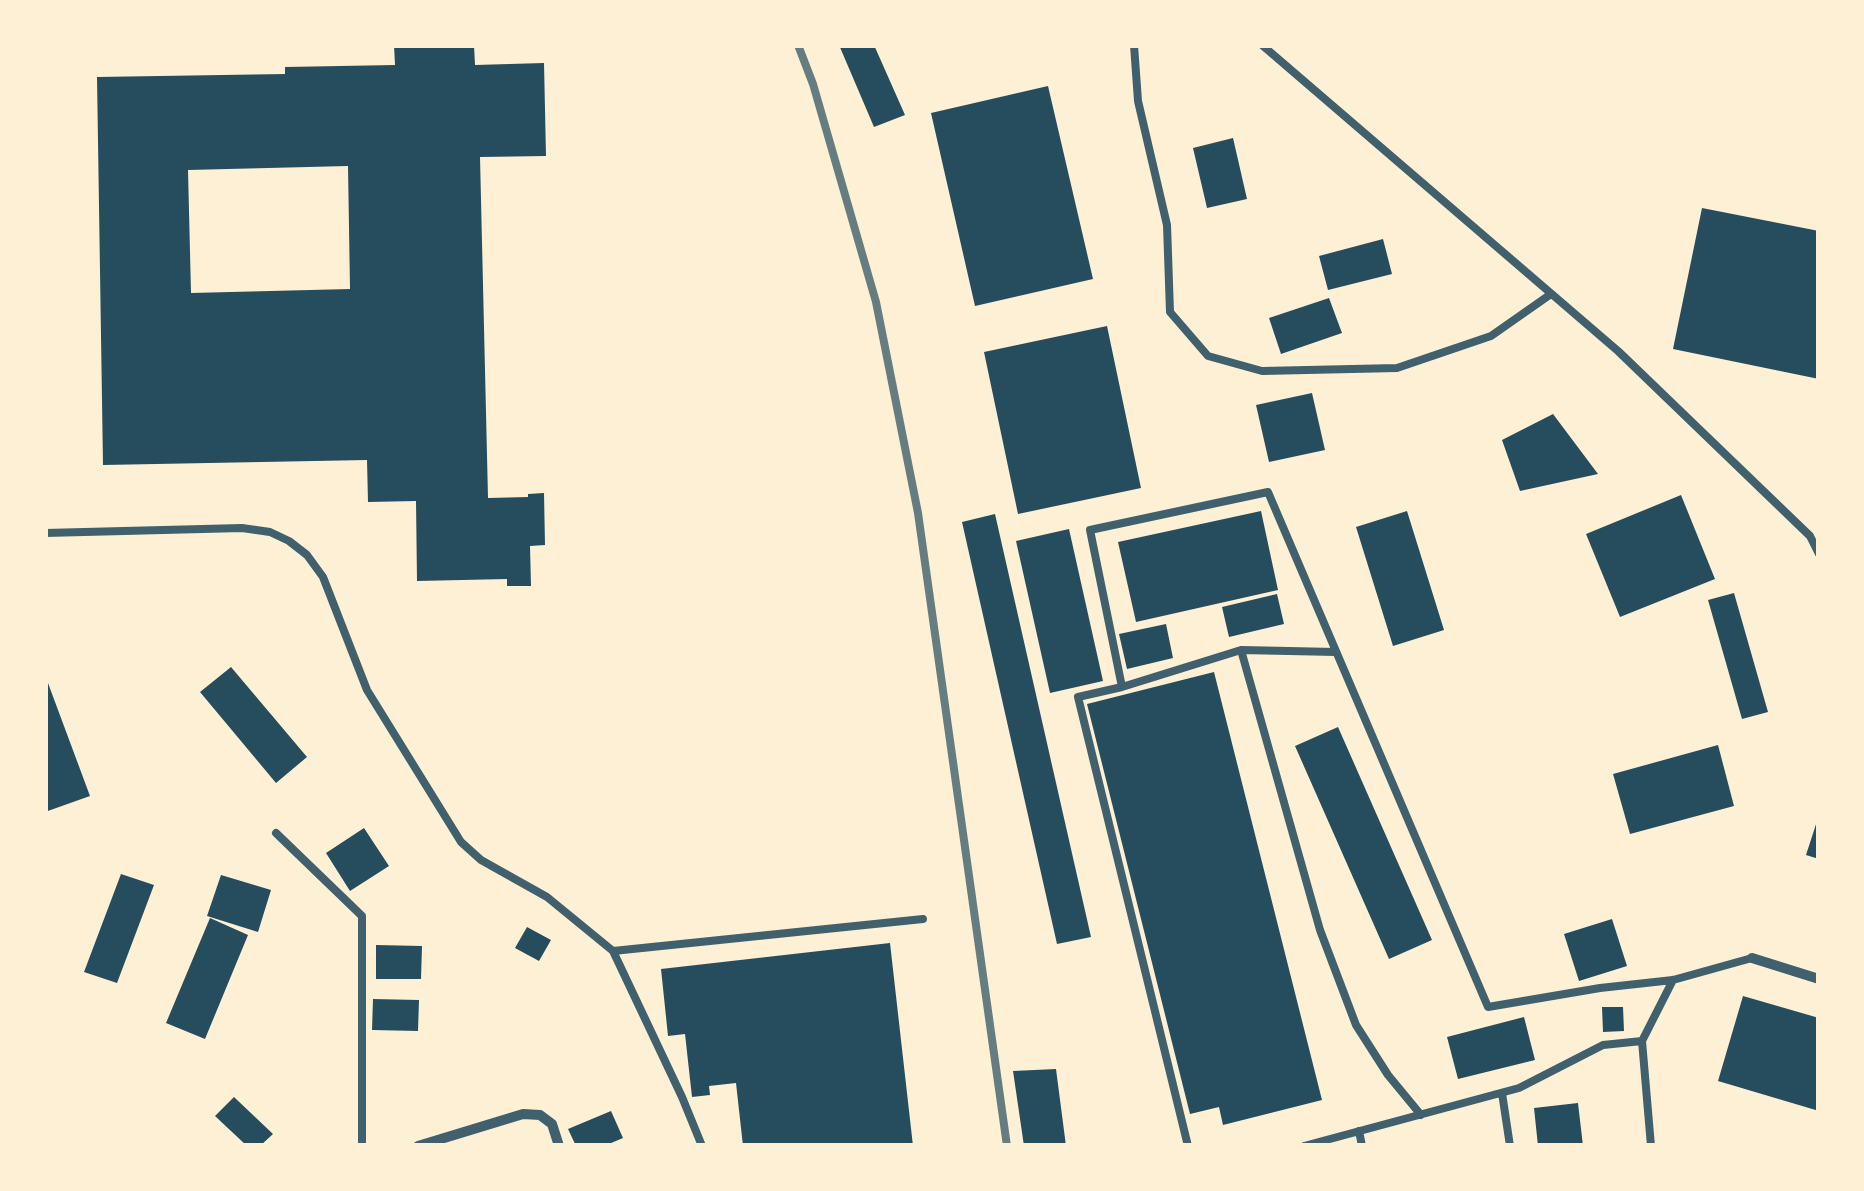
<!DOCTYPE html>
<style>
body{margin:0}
#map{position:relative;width:1864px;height:1191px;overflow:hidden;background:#fdf0d5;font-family:Mulish,sans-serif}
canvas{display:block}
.frame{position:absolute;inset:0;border:48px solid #fdf0d5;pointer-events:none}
</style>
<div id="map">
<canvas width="1864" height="1191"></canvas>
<div class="frame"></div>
</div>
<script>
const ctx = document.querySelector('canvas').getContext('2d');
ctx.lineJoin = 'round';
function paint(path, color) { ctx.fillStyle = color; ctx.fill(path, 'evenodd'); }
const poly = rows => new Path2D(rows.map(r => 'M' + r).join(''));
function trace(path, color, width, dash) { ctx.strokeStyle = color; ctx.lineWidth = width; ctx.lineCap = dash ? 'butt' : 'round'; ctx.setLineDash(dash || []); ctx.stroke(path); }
paint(poly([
 [394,45,474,45,475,65,544,63,546,156,480,157,488,498,528,497,528,494,544,493,545,545,530,546,531,586,507,586,507,579,417,581,416,501,368,502,367,460,103,465,97,77,285,74,285,67,395,65],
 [348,166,350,289,191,293,188,170],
 [839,45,874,45,905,115,874,127],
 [1048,86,1093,279,975,306,931,113],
 [1233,138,1247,199,1207,208,1193,148],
 [1702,208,1819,231,1819,379,1673,349],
 [1383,239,1392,274,1328,290,1319,256],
 [1329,298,1342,333,1281,354,1269,318],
 [1107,326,1141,488,1018,514,984,352],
 [1312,393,1325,450,1269,462,1256,405],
 [1553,414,1598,474,1520,491,1502,440],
 [1681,495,1715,579,1620,617,1586,534],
 [1261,511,1278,590,1136,622,1118,542],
 [1407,511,1444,630,1393,646,1356,527],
 [995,514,1091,937,1057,944,962,522],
 [1069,529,1103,681,1050,693,1016,541],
 [1734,593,1768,712,1742,719,1708,600],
 [1277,594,1284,624,1229,637,1222,607],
 [1166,624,1173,658,1127,669,1119,634],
 [231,667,307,757,276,783,200,692],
 [1214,672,1322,1100,1223,1125,1219,1107,1190,1114,1087,704],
 [45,675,90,796,45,812],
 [1338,727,1432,940,1389,959,1295,746],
 [1718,745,1734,806,1630,834,1613,774],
 [1818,818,1819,818,1819,859,1806,855],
 [364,828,389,866,350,891,326,853],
 [121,874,154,885,117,983,84,972],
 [221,875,271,890,258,932,207,916],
 [210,918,248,935,205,1039,166,1023],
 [1612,919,1627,966,1579,981,1564,934],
 [527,927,551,940,539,961,515,948],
 [890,943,913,1146,743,1146,736,1083,709,1086,710,1095,692,1097,685,1034,668,1036,661,969],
 [376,945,422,946,421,979,376,979],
 [1743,996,1819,1018,1819,1111,1718,1081],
 [373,999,419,1000,418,1031,372,1030],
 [1602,1007,1623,1007,1624,1031,1603,1032],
 [1524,1017,1535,1060,1458,1079,1447,1037],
 [1056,1069,1066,1146,1024,1146,1013,1071],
 [234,1097,273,1134,260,1146,247,1146,215,1116],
 [1578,1103,1583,1146,1538,1146,1534,1108],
 [611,1111,623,1138,604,1146,576,1146,568,1129]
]), '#264d5e');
trace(poly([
 [1134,45,1138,101,1167,225,1170,312,1208,356,1262,371,1397,368,1491,336,1551,294],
 [1262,45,1618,351,1810,536,1819,554],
 [45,533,242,528,270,532,289,541,307,555,323,577,367,690,461,842,481,860,547,897,613,951,923,919],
 [1241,650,1320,930,1356,1025,1388,1075,1421,1115],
 [1122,687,1241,650,1336,652],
 [276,833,362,916,362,1146],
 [613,951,682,1097,702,1146],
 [1642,1041,1651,1146],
 [1502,1093,1510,1146],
 [1359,1131,1362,1146],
 [1188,1146,1078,697,1122,687,1090,530,1268,492,1488,1007,1600,988,1673,980,1752,958],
 [1304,1146,1519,1088,1603,1045,1642,1041,1673,980]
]), '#3f606c', 8);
trace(poly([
 [1752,958,1819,979],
 [418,1146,523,1114,540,1115,552,1124,559,1146]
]), '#3f606c', 10);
trace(poly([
 [798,45,813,84,876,302,918,513,1007,1146]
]), '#657d81', 8);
</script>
